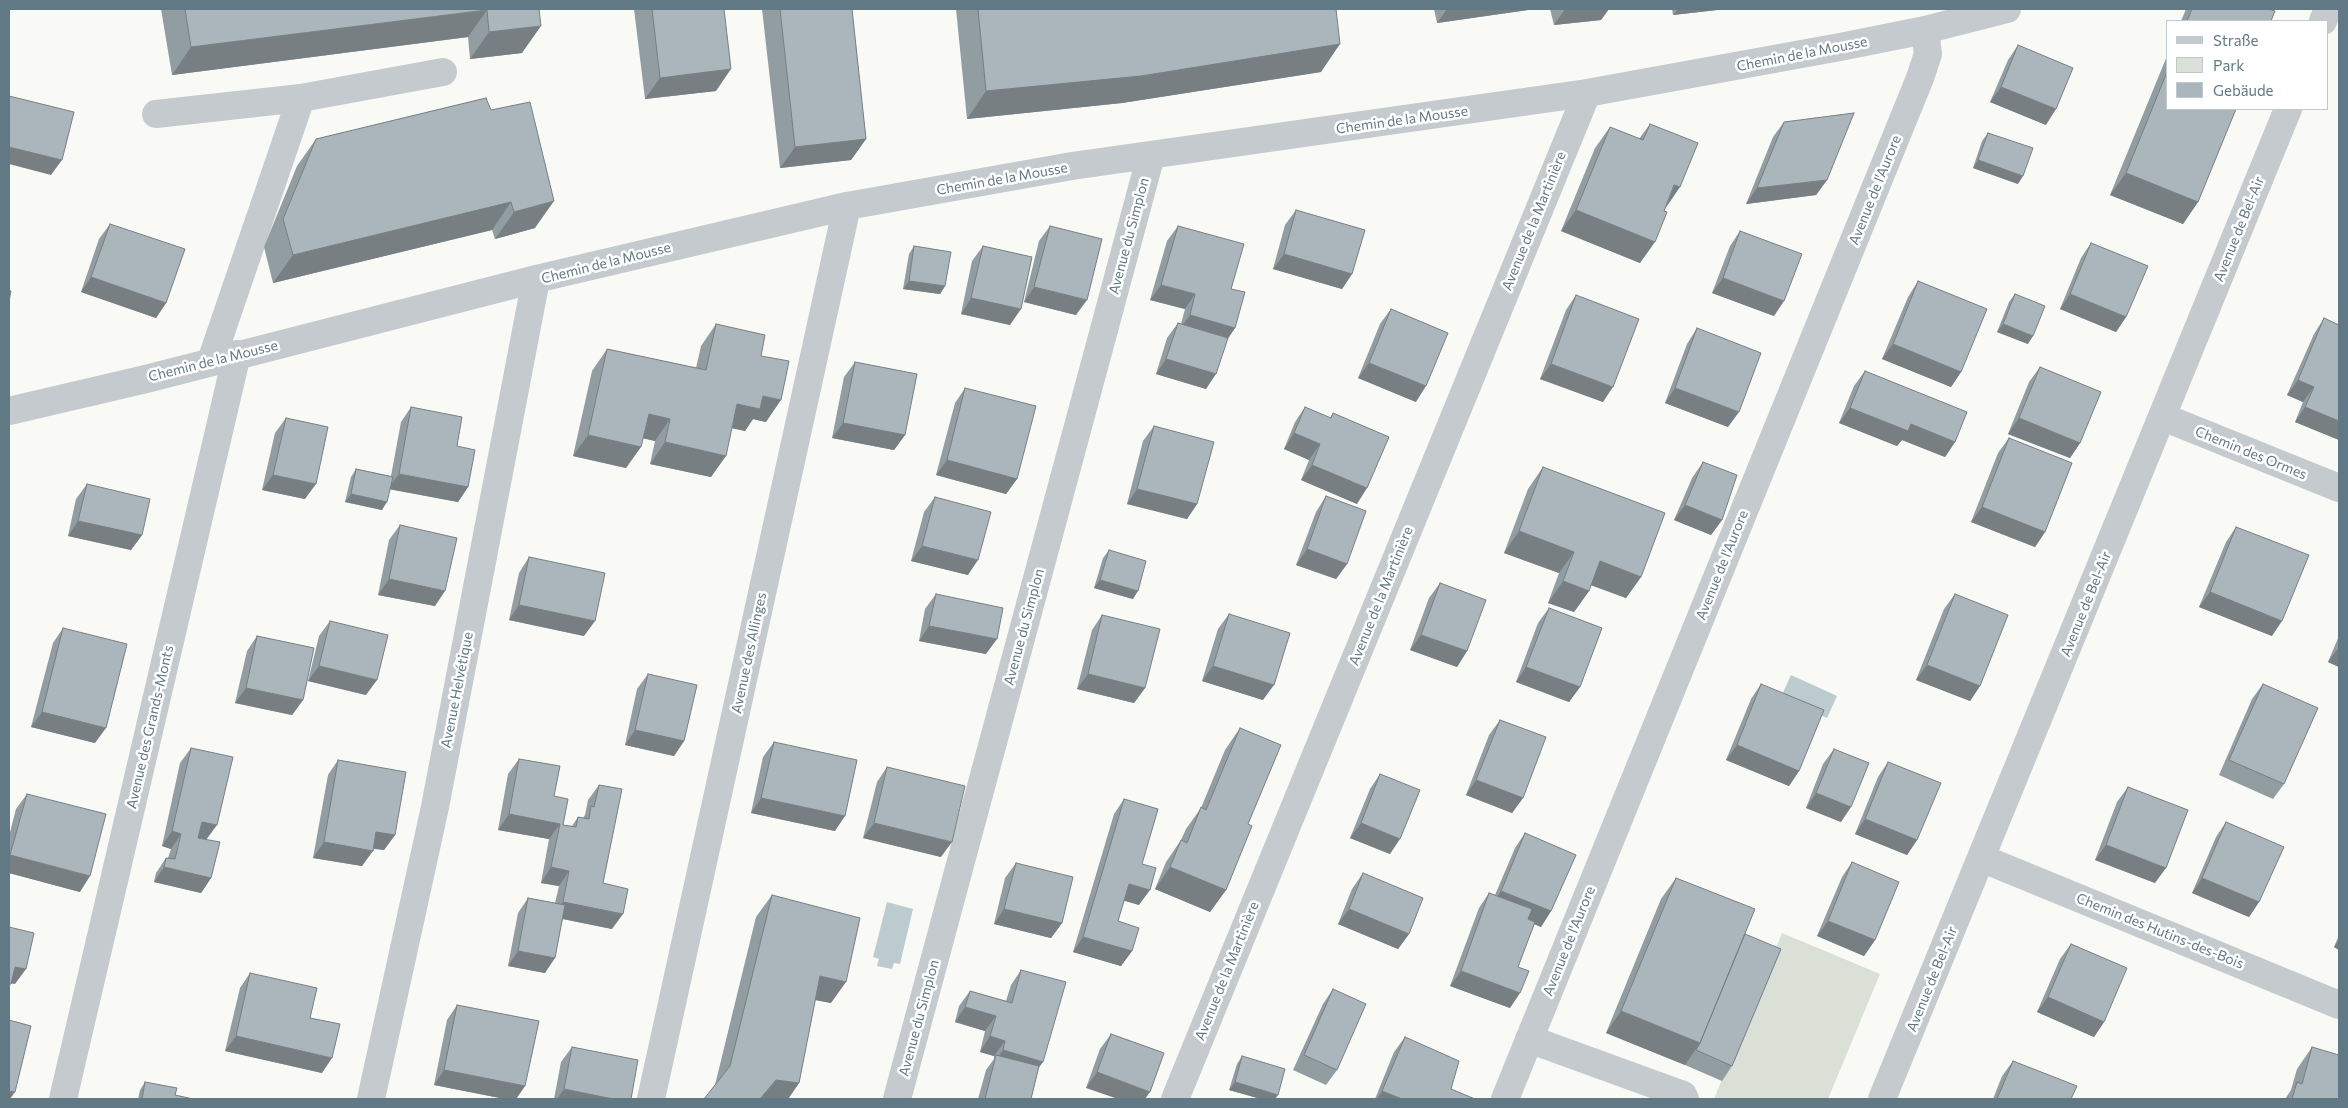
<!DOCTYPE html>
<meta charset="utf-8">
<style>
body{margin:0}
#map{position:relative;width:2348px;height:1108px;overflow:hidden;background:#f9f9f6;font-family:Commissioner,sans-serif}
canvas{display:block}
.frame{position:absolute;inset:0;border:10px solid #617985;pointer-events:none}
.legend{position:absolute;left:2166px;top:20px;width:162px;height:90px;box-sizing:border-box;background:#fff;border:1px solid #c0c9ce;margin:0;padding:6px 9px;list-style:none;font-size:15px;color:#617985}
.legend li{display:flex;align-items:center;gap:10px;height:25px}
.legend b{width:25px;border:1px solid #c0c9ce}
</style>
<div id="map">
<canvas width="2348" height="1108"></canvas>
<div class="frame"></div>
<ul class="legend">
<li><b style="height:6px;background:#c4cacd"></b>Straße</li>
<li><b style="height:14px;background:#dae0d5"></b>Park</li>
<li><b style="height:14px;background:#aab6bb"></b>Gebäude</li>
</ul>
</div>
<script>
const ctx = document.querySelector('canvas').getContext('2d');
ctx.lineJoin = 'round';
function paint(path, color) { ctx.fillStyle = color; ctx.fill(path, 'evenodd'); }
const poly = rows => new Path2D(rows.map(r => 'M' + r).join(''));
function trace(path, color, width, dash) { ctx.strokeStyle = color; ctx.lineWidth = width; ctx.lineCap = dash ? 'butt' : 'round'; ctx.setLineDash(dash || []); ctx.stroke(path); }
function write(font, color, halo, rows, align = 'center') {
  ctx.font = font + ' Commissioner,sans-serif'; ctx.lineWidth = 5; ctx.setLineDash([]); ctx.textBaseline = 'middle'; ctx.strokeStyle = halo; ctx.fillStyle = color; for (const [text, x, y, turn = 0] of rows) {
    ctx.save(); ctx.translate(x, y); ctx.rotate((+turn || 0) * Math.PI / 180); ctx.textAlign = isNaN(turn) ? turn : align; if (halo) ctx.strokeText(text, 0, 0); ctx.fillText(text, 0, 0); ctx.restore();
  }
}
paint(poly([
 [1782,933,1880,974,1828,1099,1714,1099]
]), '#dae0d5');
paint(poly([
 [1791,675,1837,696,1827,718,1781,697],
 [887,902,913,909,900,964,894,963,892,969,877,966,879,959,873,957]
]), '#bccbce');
trace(poly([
 [2323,21,2328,9],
 [156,114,301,98],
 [211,361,301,98,443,72],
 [9,411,146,379,536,279,847,206,1072,166,1587,93,1840,47,1925,30,2007,9],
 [2163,417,2339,488],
 [1981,858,2339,1005],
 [1529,1039,1683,1095,1685,1099],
 [63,1099,237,354],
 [371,1099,435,807,536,279],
 [651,1099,847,206],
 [897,1099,1151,155],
 [1175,1099,1587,93],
 [1505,1099,1920,78,1928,54,1925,30],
 [1882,1099,2288,109]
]), '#c4cacd', 28);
paint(poly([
 [161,9,539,9,522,53,470,59,468,37,172,75],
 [634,9,724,9,716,91,645,99],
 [762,9,852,9,866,139,851,160,780,168],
 [956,9,1336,9,1321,72,1122,103,967,119],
 [1434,9,1535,9,1437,23],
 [1550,9,1609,9,1601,20,1554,25],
 [1672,9,1726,9,1673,15],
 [2186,9,2269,9,2271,21,2181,21],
 [2018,45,2046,125,1990,102,2008,60],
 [2167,56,2167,109,2198,202,2183,224,2110,195],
 [486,98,535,228,495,239,492,230,273,283,264,247,297,166,316,139],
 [1784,122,1827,180,1816,195,1746,204,1773,137],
 [1650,124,1665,209,1640,263,1561,231,1595,148,1610,127,1639,139],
 [1988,133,2018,184,1973,168,1982,141],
 [1296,210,1352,274,1342,289,1273,269,1285,225],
 [110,224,166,303,156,318,81,292,99,239],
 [1050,226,1076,315,1024,302,1039,241],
 [1178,226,1231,289,1235,328,1228,338,1206,389,1156,374,1167,338,1178,323,1181,324,1185,309,1150,300,1167,241],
 [1740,231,1774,316,1712,293,1730,246],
 [2091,243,2126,317,2116,332,2060,309,2081,258],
 [914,246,945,286,940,294,903,289,909,254],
 [983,246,1010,325,961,314,972,261],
 [1918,281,1961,372,1951,387,1882,359,1908,297],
 [2015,294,2028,344,1997,332,2009,302],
 [1576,295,1603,402,1540,379,1566,310],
 [1391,309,1416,402,1358,378,1380,324],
 [2324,318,2339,440,2295,422,2303,402,2287,395,2314,334],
 [716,324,761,356,766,422,753,419,745,431,732,428,711,477,650,464,655,441,643,438,626,468,573,456,592,371,607,349,696,368,701,346],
 [1697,328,1728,427,1665,403,1687,344],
 [855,362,905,435,894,450,832,438,844,377],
 [2040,367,2080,443,2070,458,2008,434,2029,382],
 [1865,371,1955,442,1945,457,1902,440,1897,446,1839,423,1854,386],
 [965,388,1017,479,1006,494,936,475,955,403],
 [411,407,457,446,468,487,458,502,390,489,382,510,345,502,351,477,356,469,391,476,401,422],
 [1305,407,1330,418,1333,413,1357,504,1301,480,1309,460,1284,449,1295,422],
 [286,418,305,499,262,490,275,433],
 [1154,426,1197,504,1187,519,1127,504,1143,441],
 [2009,438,2045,532,2035,547,1971,522,1998,453],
 [1703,462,1722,520,1711,535,1674,520,1692,478],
 [1543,467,1641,577,1626,598,1591,585,1589,591,1574,612,1548,603,1559,573,1504,553,1528,489],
 [87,484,142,535,131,550,68,536,76,499],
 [1326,496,1347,564,1336,579,1296,565,1316,512],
 [935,497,968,575,911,561,924,512],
 [400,525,435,606,378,595,389,540],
 [2236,527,2272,636,2199,607,2226,542],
 [1109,550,1133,599,1094,588,1103,558],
 [529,557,584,636,509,620,519,573],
 [1440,583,1467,651,1457,667,1410,650,1429,598],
 [936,594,986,654,919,641,925,609],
 [1955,594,1980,686,1970,701,1916,680,1944,609],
 [1549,608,1580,687,1569,702,1516,682,1538,623],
 [1229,614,1263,700,1202,681,1218,629],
 [1102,615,1145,688,1134,703,1077,689,1092,630],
 [330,621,366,695,308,681,319,636],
 [63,628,95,743,31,727,53,643],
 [257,636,303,700,292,715,235,703,247,651],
 [2339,636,2339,667,2328,662],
 [648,674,684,741,674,756,625,745,637,689],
 [1761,684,1799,771,1789,786,1726,760,1751,699],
 [2263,684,2284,784,2273,799,2219,775,2252,699],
 [1500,720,1523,798,1512,813,1466,795,1489,735],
 [1240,728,1248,824,1226,890,1210,912,1155,889,1166,862,1181,840,1186,829,1201,808,1225,750],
 [774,742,835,831,751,813,763,757],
 [191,748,207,839,211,878,201,893,154,882,156,873,166,858,168,858,171,849,162,846,180,763],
 [1834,749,1841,822,1806,808,1823,764],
 [519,759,554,796,563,825,572,826,578,817,583,818,585,815,588,800,599,785,603,883,612,929,563,919,545,973,508,966,518,913,528,898,555,903,559,886,541,883,549,839,498,830,508,774],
 [338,760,395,835,384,850,373,849,362,866,313,858,328,775],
 [1888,762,1917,840,1907,855,1855,834,1878,777],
 [887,767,941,857,863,838,877,782],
 [1380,774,1390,854,1350,838,1370,789],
 [2128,787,2155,883,2095,860,2117,802],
 [27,794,80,892,9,873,9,836,16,809],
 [1124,799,1142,864,1139,905,1124,900,1118,921,1132,951,1121,966,1073,952,1114,814],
 [2226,822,2259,902,2249,917,2192,893,2216,837],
 [1525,833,1551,911,1541,927,1534,924,1518,967,1510,1008,1450,986,1479,908,1489,893,1495,895,1515,848],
 [1852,862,1875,940,1864,956,1817,936,1842,877],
 [1016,863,1062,923,1051,938,994,924,1005,878],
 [1363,873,1409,934,1398,949,1338,924,1352,889],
 [1676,878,1745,934,1732,1066,1722,1081,1685,1065,1606,1033,1661,899],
 [772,895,831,1003,815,1000,799,1083,788,1099,704,1099,715,1085,756,917],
 [2339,935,2339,950,2334,947],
 [2071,944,2104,1022,2094,1037,2037,1012,2060,959],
 [1021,970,1039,1067,1031,1099,978,1099,986,1070,994,1059,994,1056,980,1052,985,1031,955,1022,959,1006,970,991,1006,1001,1011,985],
 [250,973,310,1018,322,1073,225,1051,240,988],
 [1333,989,1337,1070,1326,1085,1293,1070,1323,1004],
 [457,1005,525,1086,516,1099,505,1099,434,1085,447,1020],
 [1111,1034,1164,1053,1086,1088,1100,1049],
 [1405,1037,1451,1089,1475,1099,1375,1099,1394,1052],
 [572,1047,631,1099,554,1099,561,1062],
 [2312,1047,2339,1099,2285,1099,2291,1090,2297,1069],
 [1242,1056,1275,1099,1261,1099,1229,1090,1237,1064],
 [2013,1061,2071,1099,1993,1099,2002,1076],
 [145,1082,175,1095,193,1099,138,1099,140,1090]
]), '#929da1');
paint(poly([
 [1447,9,1535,9,1437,23],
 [1565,9,1609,9,1601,20,1554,25],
 [1678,9,1726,9,1673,15],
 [487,10,468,37,172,75,191,47],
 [541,26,522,53,470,59,489,32],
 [1340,44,1321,72,1122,103,967,119,986,91],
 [731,69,716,91,645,99,660,78],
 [2001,87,2056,109,2046,125,1990,102],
 [866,139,851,160,780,168,795,147],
 [9,147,62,160,51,175,9,164],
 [1978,160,2023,176,2018,184,1973,168],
 [2126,173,2198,202,2183,224,2110,195],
 [1827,180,1816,195,1746,204,1757,188],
 [1674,185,1680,187,1665,209],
 [554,201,535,228,495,239,514,212],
 [511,202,492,230,273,283,293,255],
 [1576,210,1655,242,1640,263,1561,231],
 [1284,254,1352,274,1342,289,1273,269],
 [91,277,166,303,156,318,81,292],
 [1723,278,1784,301,1774,316,1712,293],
 [909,281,945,286,940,294,903,289],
 [1161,285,1195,294,1185,309,1150,300],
 [1034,287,1087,300,1076,315,1024,302],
 [2070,294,2126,317,2116,332,2060,309],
 [971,298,1021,309,1010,325,961,314],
 [1190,315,1235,328,1225,343,1179,330],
 [2003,324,2033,336,2028,344,1997,332],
 [1893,344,1961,372,1951,387,1882,359],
 [1166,359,1216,374,1206,389,1156,374],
 [1369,363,1426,386,1416,402,1358,378],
 [1551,364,1613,387,1603,402,1540,379],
 [2298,380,2314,387,2303,402,2287,395],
 [1675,388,1739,412,1728,427,1665,403],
 [763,396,781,400,766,422,753,419,745,431,722,426,737,404],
 [2305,407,2339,421,2339,440,2295,422],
 [1850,408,1911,424,1955,442,1945,457,1902,440,1897,446,1839,423],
 [649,414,670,419,655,441,633,436],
 [2019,418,2080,443,2070,458,2008,434],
 [843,423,905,435,894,450,832,438],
 [1294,433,1320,444,1309,460,1284,449],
 [588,435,641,447,626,468,573,456],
 [665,442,726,456,711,477,650,464],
 [947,460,1017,479,1006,494,936,475],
 [1312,465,1367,488,1357,504,1301,480],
 [399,474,468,487,458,502,388,489],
 [273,475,316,484,305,499,262,490],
 [1137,489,1197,504,1187,519,1127,504],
 [351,494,387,502,382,510,345,502],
 [1685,505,1722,520,1711,535,1674,520],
 [1982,507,2045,532,2035,547,1971,522],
 [78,521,142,535,131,550,68,536],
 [1519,531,1574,552,1559,573,1504,553],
 [922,546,978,560,968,575,911,561],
 [1307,549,1347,564,1336,579,1296,565],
 [1600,561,1641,577,1626,598,1585,583],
 [389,579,445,591,435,606,378,595],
 [1100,580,1138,591,1133,599,1094,588],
 [1563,581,1589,591,1574,612,1548,603],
 [2210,592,2282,621,2272,636,2199,607],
 [519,605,595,621,584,636,509,620],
 [929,626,997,639,986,654,919,641],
 [1421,635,1467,651,1457,667,1410,650],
 [2339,647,2339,667,2328,662],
 [1927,665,1980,686,1970,701,1916,680],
 [319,666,377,680,366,695,308,681],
 [1213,666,1274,685,1263,700,1202,681],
 [1526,667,1580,687,1569,702,1516,682],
 [1088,674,1145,688,1134,703,1077,689],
 [246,688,303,700,292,715,235,703],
 [42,712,106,728,95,743,31,727],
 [635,730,684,741,674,756,625,745],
 [1737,745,1799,771,1789,786,1726,760],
 [1476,780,1523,798,1512,813,1466,795],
 [1816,793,1851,807,1841,822,1806,808],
 [761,798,845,816,835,831,751,813],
 [509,814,560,824,549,839,498,830],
 [1865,819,1917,840,1907,855,1855,834],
 [202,822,217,825,206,840,191,837],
 [874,823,952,842,941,857,863,838],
 [1361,823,1400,839,1390,854,1350,838],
 [172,831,181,834,171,849,162,846],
 [376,832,395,835,384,850,366,847],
 [324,842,373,851,362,866,313,858],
 [2106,845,2166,868,2155,883,2095,860],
 [10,855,90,876,80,892,9,873,9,858],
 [164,867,211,878,201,893,154,882],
 [551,867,569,871,559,886,541,883],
 [1170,867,1226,890,1210,912,1155,889],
 [2202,878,2259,902,2249,917,2192,893],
 [1129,884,1150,890,1139,905,1118,899],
 [1501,891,1551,911,1541,927,1491,906],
 [563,902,623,914,612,929,553,917],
 [1004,909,1062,923,1051,938,994,924],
 [1349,909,1409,934,1398,949,1338,924],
 [1828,921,1875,940,1864,956,1817,936],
 [1083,937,1132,951,1121,966,1073,952],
 [2339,940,2339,950,2334,947],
 [518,951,555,958,545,973,508,966],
 [15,967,26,969,15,984,9,983],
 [1461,971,1520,993,1510,1008,1450,986],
 [820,976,846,982,831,1003,805,998],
 [2048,997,2104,1022,2094,1037,2037,1012],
 [965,1007,996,1016,985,1031,955,1022],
 [1621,1011,1700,1043,1685,1065,1606,1033],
 [236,1036,332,1058,322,1073,225,1051],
 [990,1036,1005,1041,994,1056,980,1052],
 [1003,1050,1043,1062,1032,1077,995,1061],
 [444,1070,525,1086,516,1099,505,1099,434,1085],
 [1097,1072,1150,1092,1145,1099,1118,1099,1086,1088],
 [776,1080,799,1083,788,1099,760,1099],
 [1235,1082,1278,1095,1275,1099,1261,1099,1229,1090],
 [564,1089,613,1099,557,1099],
 [9,1091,15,1092,10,1099,9,1099],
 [1382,1091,1402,1099,1377,1099]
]), '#777f83');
const building = poly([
 [185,9,539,9,541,26,489,32,487,10,191,47,185,9],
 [652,9,724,9,731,69,660,78,652,9],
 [780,9,852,9,866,139,795,147,780,9],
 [978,9,1336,9,1340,44,1141,76,986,91,978,9],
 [2192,9,2269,9,2275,11,2271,21,2187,21,2192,9],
 [2018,45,2073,68,2056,109,2001,87,2018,45],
 [2167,72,2167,109,2236,109,2198,202,2126,173,2167,72],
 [9,96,74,112,62,160,9,147,9,96],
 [486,98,491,110,530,102,554,201,514,212,511,202,293,255,283,219,316,139,486,98],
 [1854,113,1827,180,1757,188,1784,122,1854,113],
 [1650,124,1698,143,1680,187,1674,185,1664,211,1667,212,1655,242,1576,210,1610,127,1643,140,1650,124],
 [1988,133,2033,148,2023,176,1978,160,1988,133],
 [1296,210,1365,230,1352,274,1284,254,1296,210],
 [110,224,185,249,166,303,91,277,110,224],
 [1050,226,1102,239,1087,300,1034,287,1050,226],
 [1178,226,1244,244,1231,289,1245,292,1235,328,1190,315,1195,294,1161,285,1178,226],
 [1740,231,1802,254,1784,301,1723,278,1740,231],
 [2091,243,2148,266,2126,317,2070,294,2091,243],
 [914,246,951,252,945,286,909,281,914,246],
 [983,246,1032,257,1021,309,971,298,983,246],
 [1918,281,1987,309,1961,372,1893,344,1918,281],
 [9,290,11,291,9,301,9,290],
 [2015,294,2045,306,2033,336,2003,324,2015,294],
 [1576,295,1639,319,1613,387,1551,364,1576,295],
 [1391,309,1448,333,1426,386,1369,363,1391,309],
 [2324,318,2339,325,2339,421,2305,407,2314,387,2298,380,2324,318],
 [1178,323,1228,338,1216,374,1166,359,1178,323],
 [716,324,765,335,761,356,789,361,781,400,763,396,760,409,737,404,726,456,665,442,670,419,649,414,641,447,588,435,607,349,706,370,716,324],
 [1697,328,1761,353,1739,412,1675,388,1697,328],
 [855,362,917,374,905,435,843,423,855,362],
 [2040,367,2101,392,2080,443,2019,418,2040,367],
 [1865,371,1967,412,1955,442,1911,424,1908,431,1850,408,1865,371],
 [965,388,1036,406,1017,479,947,460,965,388],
 [411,407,462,417,457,446,475,450,468,487,399,474,411,407],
 [1305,407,1331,418,1333,413,1389,437,1367,488,1312,465,1320,444,1294,433,1305,407],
 [286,418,328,427,316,484,273,475,286,418],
 [1154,426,1214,442,1197,504,1137,489,1154,426],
 [2009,438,2072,463,2045,532,1982,507,2009,438],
 [1703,462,1737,475,1722,520,1685,505,1703,462],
 [1543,467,1665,513,1641,577,1600,561,1589,591,1563,581,1574,552,1519,531,1543,467],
 [356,469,393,477,387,502,351,494,356,469],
 [87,484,150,499,142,535,78,521,87,484],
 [1326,496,1366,511,1347,564,1307,549,1326,496],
 [935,497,991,512,978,560,922,546,935,497],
 [400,525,457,538,445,591,389,579,400,525],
 [2236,527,2309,555,2282,621,2210,592,2236,527],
 [1109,550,1146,561,1138,591,1100,580,1109,550],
 [529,557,605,573,595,621,519,605,529,557],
 [1440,583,1486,600,1467,651,1421,635,1440,583],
 [936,594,1003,608,997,639,929,626,936,594],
 [1955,594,2008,615,1980,686,1927,665,1955,594],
 [1549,608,1602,628,1580,687,1526,667,1549,608],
 [1229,614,1290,633,1274,685,1213,666,1229,614],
 [1102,615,1160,629,1145,688,1088,674,1102,615],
 [330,621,388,635,377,680,319,666,330,621],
 [63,628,127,644,106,728,42,712,63,628],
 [257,636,314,648,303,700,246,688,257,636],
 [648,674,697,685,684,741,635,730,648,674],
 [1761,684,1824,710,1799,771,1737,745,1761,684],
 [2263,684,2318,708,2284,784,2229,760,2263,684],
 [1500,720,1546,737,1523,798,1476,780,1500,720],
 [1240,728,1281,745,1248,824,1252,826,1226,890,1170,867,1181,840,1187,843,1201,807,1206,810,1240,728],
 [774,742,857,760,845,816,761,798,774,742],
 [191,748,233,757,217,825,202,822,198,838,220,842,211,878,164,867,166,858,175,859,181,834,172,831,191,748],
 [1834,749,1869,763,1851,807,1816,793,1834,749],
 [519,759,560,766,554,796,568,799,563,825,576,827,578,817,589,819,591,806,594,807,599,785,622,789,603,883,628,889,623,914,563,902,569,871,551,867,560,824,509,814,519,759],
 [338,760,406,772,395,835,376,832,373,851,324,842,338,760],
 [1888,762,1941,783,1917,840,1865,819,1888,762],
 [887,767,965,786,952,842,874,823,887,767],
 [1380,774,1420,790,1400,839,1361,823,1380,774],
 [2128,787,2188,810,2166,868,2106,845,2128,787],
 [27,794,106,814,90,876,10,855,27,794],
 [1124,799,1158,809,1142,864,1156,868,1150,890,1129,884,1118,921,1139,928,1132,951,1083,937,1124,799],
 [2226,822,2284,847,2259,902,2202,878,2226,822],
 [1525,833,1576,855,1551,911,1501,891,1525,833],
 [1852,862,1899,882,1875,940,1828,921,1852,862],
 [1016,863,1073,877,1062,923,1004,909,1016,863],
 [1363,873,1423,898,1409,934,1349,909,1363,873],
 [1676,878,1755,909,1700,1043,1621,1011,1676,878],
 [1489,893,1532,909,1528,919,1535,922,1518,967,1529,971,1520,993,1461,971,1489,893],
 [772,895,860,918,846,982,820,976,799,1083,776,1080,760,1099,704,1099,730,1066,772,895],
 [528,898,565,905,555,958,518,951,528,898],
 [9,927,34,933,26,969,15,967,11,984,9,984,9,927],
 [1745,934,1781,949,1732,1066,1696,1050,1700,1043,1745,934],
 [2071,944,2127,968,2104,1022,2048,997,2071,944],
 [1021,970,1066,982,1043,1062,1003,1050,1005,1041,990,1036,996,1016,965,1007,970,991,1012,1003,1021,970],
 [250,973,317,988,310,1018,340,1024,332,1058,236,1036,250,973],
 [1333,989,1366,1004,1337,1070,1304,1055,1333,989],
 [457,1005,539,1021,525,1086,444,1070,457,1005],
 [9,1020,31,1026,15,1092,9,1091,9,1020],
 [1111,1034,1164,1053,1150,1092,1097,1072,1111,1034],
 [1405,1037,1459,1061,1451,1089,1475,1099,1402,1099,1382,1091,1405,1037],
 [572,1047,638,1060,631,1099,613,1099,564,1089,572,1047],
 [2312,1047,2339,1055,2339,1099,2292,1099,2297,1082,2302,1084,2312,1047],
 [996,1055,1039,1066,1031,1099,985,1099,996,1055],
 [1242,1056,1285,1069,1278,1095,1235,1082,1242,1056],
 [2013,1061,2077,1086,2071,1099,1997,1099,2013,1061],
 [145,1082,177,1088,175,1095,193,1099,142,1099,145,1082]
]);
paint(building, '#aab6bb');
trace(building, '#777f83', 1);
write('14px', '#617985', '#fff', [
 ["Chemin de la Mousse",1802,54,-11],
 ["Chemin de la Mousse",1402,120,-8],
 ["Chemin de la Mousse",1002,179,-10],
 ["Avenue de l'Aurore",1875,190,-68],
 ["Avenue de la Martinière",1534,221,-68],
 ["Avenue de Bel-Air",2239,229,-68],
 ["Avenue du Simplon",1129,236,-75],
 ["Chemin de la Mousse",606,263,-14],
 ["Chemin de la Mousse",213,361,-14],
 ["Chemin des Ormes",2251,453,22],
 ["Avenue de l'Aurore",1722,565,-68],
 ["Avenue de la Martinière",1381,596,-68],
 ["Avenue de Bel-Air",2086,604,-68],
 ["Avenue du Simplon",1024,627,-75],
 ["Avenue des Allinges",749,653,-78],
 ["Avenue Helvétique",457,690,-79],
 ["Avenue des Grands-Monts",150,727,-77],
 ["Chemin des Hutins-des-Bois",2160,931,22],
 ["Avenue de l'Aurore",1569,941,-68],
 ["Avenue de la Martinière",1227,971,-68],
 ["Avenue de Bel-Air",1932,979,-68],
 ["Avenue du Simplon",919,1018,-75]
]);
</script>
